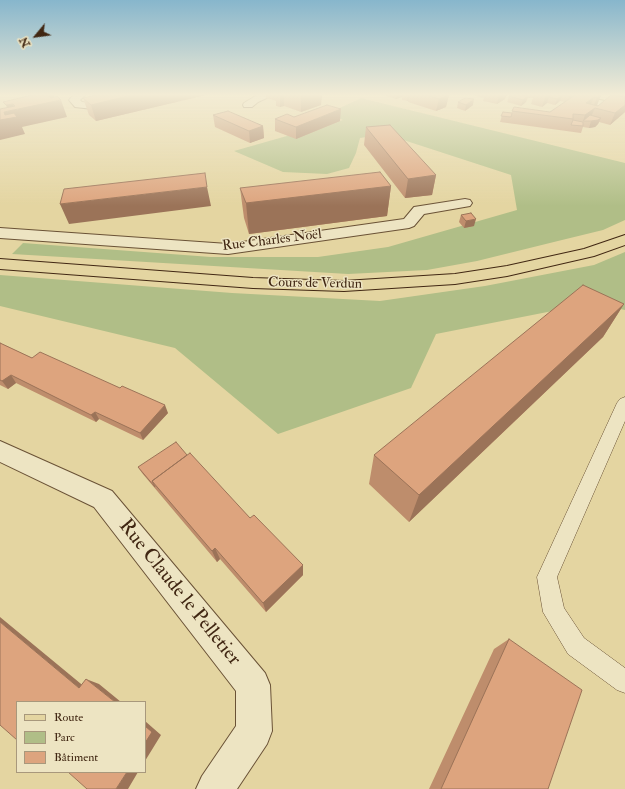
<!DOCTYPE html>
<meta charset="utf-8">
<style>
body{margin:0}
#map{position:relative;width:625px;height:789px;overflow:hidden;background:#e4d5a1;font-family:"IM FELL Double Pica",serif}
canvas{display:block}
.legend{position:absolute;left:16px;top:701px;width:130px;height:72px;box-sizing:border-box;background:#ede4c2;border:1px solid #a8987c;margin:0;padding:5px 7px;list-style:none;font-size:12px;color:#412713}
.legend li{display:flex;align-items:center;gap:8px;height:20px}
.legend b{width:20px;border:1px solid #a8987c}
.north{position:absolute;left:16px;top:16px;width:40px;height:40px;-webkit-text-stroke:3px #ede4c2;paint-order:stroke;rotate:241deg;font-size:11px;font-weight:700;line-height:16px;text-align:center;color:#412713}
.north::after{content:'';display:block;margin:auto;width:14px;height:18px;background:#412713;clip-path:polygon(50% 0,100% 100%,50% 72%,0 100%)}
</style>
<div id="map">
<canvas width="625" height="789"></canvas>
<ul class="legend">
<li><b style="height:5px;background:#e4d5a1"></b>Route</li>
<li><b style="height:11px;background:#b0be87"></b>Parc</li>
<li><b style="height:11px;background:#dda47e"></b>Bâtiment</li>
</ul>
<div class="north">N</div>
</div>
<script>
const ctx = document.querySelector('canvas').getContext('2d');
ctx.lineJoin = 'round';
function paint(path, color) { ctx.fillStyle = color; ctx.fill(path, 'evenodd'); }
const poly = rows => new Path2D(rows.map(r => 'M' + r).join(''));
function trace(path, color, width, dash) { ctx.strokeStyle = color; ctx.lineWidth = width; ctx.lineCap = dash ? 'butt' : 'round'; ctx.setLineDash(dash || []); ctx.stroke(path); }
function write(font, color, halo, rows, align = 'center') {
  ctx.font = font + ' "IM FELL Double Pica",serif'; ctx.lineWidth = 3; ctx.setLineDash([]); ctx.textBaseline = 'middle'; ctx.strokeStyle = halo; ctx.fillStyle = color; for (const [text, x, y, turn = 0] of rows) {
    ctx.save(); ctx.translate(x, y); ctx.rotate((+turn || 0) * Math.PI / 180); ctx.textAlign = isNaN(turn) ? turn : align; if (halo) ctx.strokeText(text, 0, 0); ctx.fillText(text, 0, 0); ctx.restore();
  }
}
paint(poly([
 [361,98,625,163,625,220,603,230,562,240,477,261,427,270,348,274,12,254,23,243,211,257,318,257,388,247,517,210,511,175,385,134,360,138,356,153,349,168,327,174,283,172,234,151,343,120,327,114],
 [625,252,625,310,593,303,436,334,411,388,278,434,175,348,0,306,0,275,232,293,380,301,485,286,594,265]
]), '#b0be87');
const lane = poly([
 [625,397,625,421,557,577,564,608,584,638,625,668,625,693,617,690,568,654,543,612,537,577,617,403,620,399,625,397]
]);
const street = poly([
 [73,95,85,95,80,100,82,102,93,103,131,95,154,95,149,98,93,109,75,107,69,100,73,95],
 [257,95,273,95,258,102,252,107,244,107,243,105,244,103,257,95],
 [552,95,575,95,625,105,625,111,557,98,552,95],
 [465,199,470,200,472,203,470,206,424,214,414,226,409,228,228,254,0,238,0,228,228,244,404,219,414,207,465,199],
 [0,441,112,491,265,673,270,685,272,731,267,744,237,789,196,789,202,776,236,726,236,691,94,507,0,462,0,441]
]);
const primary = poly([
 [625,235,625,245,594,256,507,276,455,284,344,291,253,288,0,269,0,259,253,278,344,281,455,274,507,266,584,249,625,235]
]);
trace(lane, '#6a5236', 1);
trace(street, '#6a5236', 2);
trace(primary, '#412713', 2);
paint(lane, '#ede4c2');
paint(street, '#ede4c2');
paint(primary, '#e4d5a1');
paint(poly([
 [96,95,206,95,96,121,89,115,83,98],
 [266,95,322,95,321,105,301,112,284,106,280,107,276,106,276,101,266,98],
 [384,95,449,95,446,107,436,111,408,102,408,101,407,101,402,100,402,97,396,99],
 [475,95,507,95,506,96,505,99,497,104,483,101,484,98,475,96],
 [511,95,601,95,597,105,598,106,614,95,625,95,625,112,610,125,599,122,598,124,595,127,589,128,583,127,581,133,500,122,503,112,512,113,510,119,512,111,550,112,565,102,560,101,555,105,547,103,542,107,531,104,533,98,528,98,526,102,521,106,507,102,509,96],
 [458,102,473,105,465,111,457,108],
 [213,115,263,126,264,138,250,143,215,127],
 [294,117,340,121,296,139,275,131,275,119],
 [366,127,436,175,432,195,405,198,364,145],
 [391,186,387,216,249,234,244,218,240,188],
 [461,215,474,226,464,228,459,222],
 [624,304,603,337,409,522,369,484,374,455],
 [0,343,32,358,168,413,143,440,99,419,96,422,16,383,8,389,0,385],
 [188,455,250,518,303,565,303,575,266,612,220,559,217,562,142,473,138,467],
 [509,639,548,789,429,789,494,649]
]), '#be8d6c');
paint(poly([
 [51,95,54,95,56,101,61,100,67,117,22,127,25,134,0,140,0,120,4,112,8,111,6,105,13,104,16,110],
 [132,95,206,95,96,121,91,105],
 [280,95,284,95,284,106,280,107],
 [301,95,322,95,321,105,301,112],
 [397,95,402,95,402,97,396,99],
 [408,95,409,95,408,101,407,101],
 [449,95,446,107,436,111,439,99],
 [499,95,507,95,506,96,505,99,497,104],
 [546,95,558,95,549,97,547,103,542,107],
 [562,95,560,101,555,105,557,99],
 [600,95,601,95,597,105,592,110,595,108,590,119,583,121,585,115,592,110,597,98],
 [528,96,526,102,521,106,523,100],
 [594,97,589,109,586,103],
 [474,99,473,105,465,111,466,105],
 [625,105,625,112,610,125,615,113],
 [341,109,340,121,296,139,296,127],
 [601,118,598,124,595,127,589,128,591,121],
 [263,126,264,138,250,143,249,131],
 [436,175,432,195,405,198,408,179],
 [391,186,387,216,249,234,246,203],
 [207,187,211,206,69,224,60,204],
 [476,219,474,226,464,228,466,221],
 [624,304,603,337,409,522,419,495],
 [11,375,16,383,8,389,2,381],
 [165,405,168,413,143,440,140,433],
 [95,412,99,419,96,422,91,415],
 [215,548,220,559,217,562,212,551],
 [303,565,303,575,266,612,263,603],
 [0,617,92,693,79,688,0,622],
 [86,679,99,684,121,702,115,702],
 [145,721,161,735,145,761],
 [127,772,138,772,128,789,116,789]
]), '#9b7358');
const building = poly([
 [32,95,51,95,49,96,51,98,57,96,61,100,4,112,5,115,14,113,17,117,0,120,0,109,15,106,13,104,6,105,3,102,32,95],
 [96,95,132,95,91,105,83,98,96,95],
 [426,95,448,95,439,99,426,95],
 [511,95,524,95,528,96,523,100,509,96,511,95],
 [552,95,562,95,557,99,549,97,552,95],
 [563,95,575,95,572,97,563,95],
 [575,95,600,95,597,98,594,97,586,103,598,106,611,95,625,97,625,105,615,113,595,108,585,115,573,114,573,119,512,111,514,107,550,112,575,95],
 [465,98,474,99,466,105,458,102,465,98],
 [327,105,341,109,296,127,275,119,287,114,294,117,327,105],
 [228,111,263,126,249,131,213,115,228,111],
 [503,112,512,113,511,117,501,116,503,112],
 [590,115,601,118,598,120,591,121,583,121,590,115],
 [573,120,583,122,583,126,571,125,573,120],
 [390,125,436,175,408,179,366,127,390,125],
 [380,172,391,186,246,203,240,188,380,172],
 [205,173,207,187,60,204,64,189,205,173],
 [471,213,476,219,466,221,461,215,471,213],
 [583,285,624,304,419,495,374,455,583,285],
 [0,343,32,358,40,352,120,388,122,386,165,405,140,433,95,412,91,415,11,375,2,381,0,380,0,343],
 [176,442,187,455,152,481,155,487,138,467,176,442],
 [190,453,250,518,254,515,303,565,263,603,215,548,212,551,152,481,190,453],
 [0,622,79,688,86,679,115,702,17,702,17,740,0,725,0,622],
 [509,639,582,690,548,789,441,789,509,639],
 [145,726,152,732,145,743,145,726],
 [68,772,127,772,116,789,87,789,68,772]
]);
paint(building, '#dda47e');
trace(building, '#9b7358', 1);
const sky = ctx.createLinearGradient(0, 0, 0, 206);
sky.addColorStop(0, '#87b6cc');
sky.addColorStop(0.46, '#f3ecd5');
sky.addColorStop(1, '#f3ecd500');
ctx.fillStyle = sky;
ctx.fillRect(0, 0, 625, 206);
write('14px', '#412713', '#ede4c2', [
 ["Rue Charles Noël",272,241,-7],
 ["Cours de Verdun",315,284,1]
]);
write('20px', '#412713', '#ede4c2', [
 ["Rue Claude le Pelletier",179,593,51]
]);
</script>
